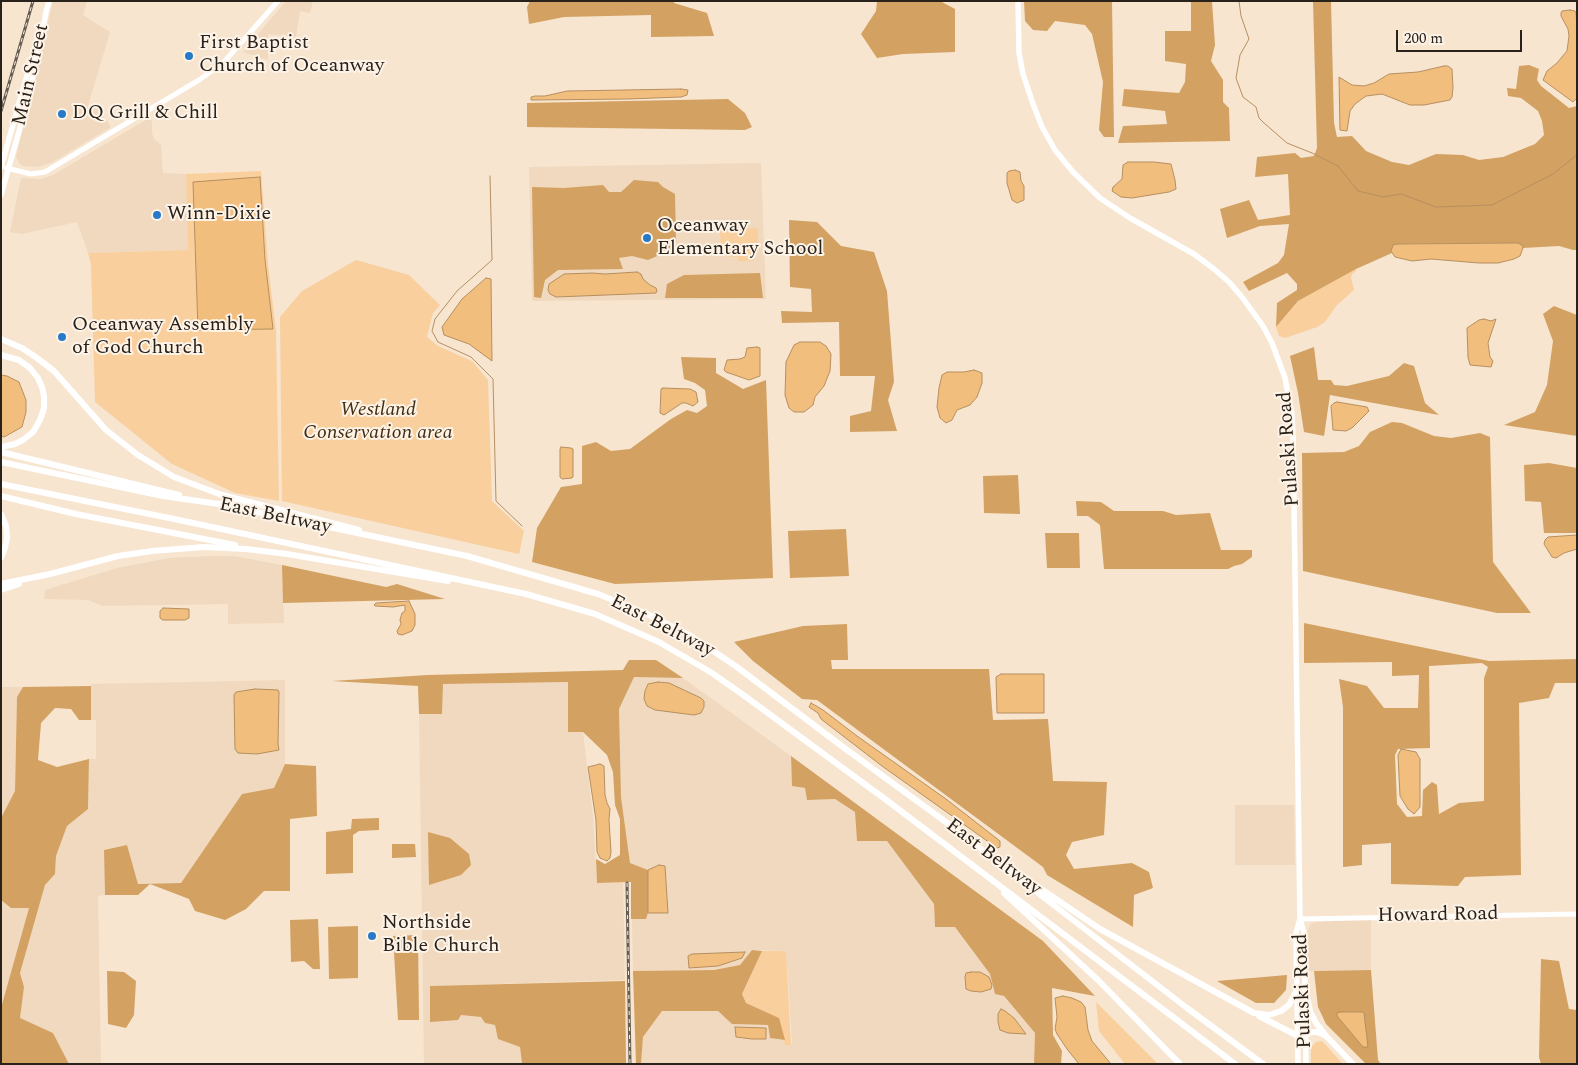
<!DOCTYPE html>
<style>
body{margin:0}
#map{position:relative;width:1578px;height:1065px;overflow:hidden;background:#f7e5d0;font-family:Spectral,serif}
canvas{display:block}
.frame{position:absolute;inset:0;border:2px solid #29221b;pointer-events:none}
.scale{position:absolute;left:1396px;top:30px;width:126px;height:22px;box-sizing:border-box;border:2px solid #29221b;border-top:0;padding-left:6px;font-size:15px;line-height:18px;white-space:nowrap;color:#29221b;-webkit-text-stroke:4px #fef3e7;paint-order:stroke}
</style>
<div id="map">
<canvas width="1578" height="1065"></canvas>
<div class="frame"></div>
<div class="scale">200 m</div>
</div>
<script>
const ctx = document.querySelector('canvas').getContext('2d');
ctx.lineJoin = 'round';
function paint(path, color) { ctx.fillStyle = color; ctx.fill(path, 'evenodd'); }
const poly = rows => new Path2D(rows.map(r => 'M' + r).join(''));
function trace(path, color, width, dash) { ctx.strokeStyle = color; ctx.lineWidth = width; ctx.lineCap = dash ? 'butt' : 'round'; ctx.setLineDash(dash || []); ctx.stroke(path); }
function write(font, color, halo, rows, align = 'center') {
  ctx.font = font + ' Spectral,serif'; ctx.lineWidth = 4; ctx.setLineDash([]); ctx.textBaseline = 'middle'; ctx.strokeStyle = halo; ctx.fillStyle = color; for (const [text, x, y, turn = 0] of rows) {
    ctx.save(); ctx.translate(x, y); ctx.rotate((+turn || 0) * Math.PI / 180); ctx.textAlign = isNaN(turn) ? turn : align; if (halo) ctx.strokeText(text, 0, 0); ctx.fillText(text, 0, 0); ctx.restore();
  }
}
paint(poly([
 [53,1,87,1,83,15,110,32,88,106,99,109,111,127,51,163,37,167,23,166,19,163,16,157],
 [286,1,313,1,310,13,300,11,296,37,268,34,268,60,243,52],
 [149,118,152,121,152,133,154,139,161,145,163,173,186,174,189,250,88,253,77,222,22,234,10,232,21,178,41,179,53,175],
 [761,163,766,299,532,301,529,167],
 [210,556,234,556,282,565,284,623,228,624,228,604,103,606,88,600,44,599,45,590,117,568,169,558],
 [634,677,683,678,791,756,792,786,805,788,807,800,835,799,855,812,857,841,887,841,934,904,935,927,955,927,990,974,995,994,1004,996,1035,1033,1034,1064,641,1064,643,1037,662,1011,718,1011,732,1024,768,1025,770,1038,785,1040,791,1045,792,1043,787,966,783,951,752,950,740,965,714,970,633,971,632,919,646,919,648,913,667,913,659,865,648,870,630,863,621,797,619,709],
 [285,680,285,764,274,788,242,794,181,883,138,884,127,846,104,850,105,895,98,896,101,1064,69,1064,53,1033,19,1018,24,987,20,973,45,885,55,874,56,856,67,826,88,809,89,759,96,759,96,720,91,720,91,684],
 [568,682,568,732,583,732,593,816,597,883,623,883,625,980,430,986,461,1015,481,1017,485,1023,495,1025,499,1039,520,1046,522,1063,424,1064,419,714,442,714,443,684],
 [1,687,23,687,17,697,15,791,1,818],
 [1294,805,1295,865,1235,865,1235,805],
 [1,900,11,908,29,908,1,1008],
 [1371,919,1371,970,1307,971,1307,932,1311,924,1316,922]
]), '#f0d9bf');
paint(poly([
 [261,171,268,264,276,331,279,501,235,493,172,464,95,402,91,265,88,253,188,250,186,174],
 [758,228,758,252,754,252,754,261,738,261,738,257,721,256,720,229],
 [356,260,409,275,440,305,433,313,427,337,438,346,472,361,488,380,492,501,524,531,519,554,282,501,280,317,302,291],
 [1356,269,1356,271,1352,274,1351,278,1354,290,1337,305,1325,322,1317,327,1285,338,1279,336,1276,327,1298,301],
 [762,951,783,951,786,953,791,1045,785,1045,778,1018,746,1003,742,994],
 [1096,1002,1158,1064,1125,1064,1099,1031],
 [1322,1041,1343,1064,1311,1064,1311,1047,1316,1042]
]), '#f9cf9e');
paint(poly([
 [530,1,674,1,674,3,707,13,714,36,651,37,651,15,564,17,529,24,527,7],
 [877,1,940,1,955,9,955,52,903,54,877,58,861,34,876,11],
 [1024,1,1112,1,1114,137,1104,137,1099,130,1103,82,1092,34,1085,25,1055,21,1047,31,1033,30,1025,21],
 [1191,1,1212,1,1215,45,1211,61,1223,80,1223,102,1229,108,1230,141,1118,143,1123,126,1167,124,1165,111,1122,106,1124,89,1179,93,1185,82,1186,64,1165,61,1165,31,1191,31],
 [1313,1,1331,1,1334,123,1337,137,1352,136,1366,151,1392,162,1409,165,1436,154,1463,155,1479,160,1503,157,1535,144,1544,135,1542,121,1538,111,1521,98,1508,96,1507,88,1516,89,1519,66,1529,65,1539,69,1537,80,1541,86,1569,108,1577,106,1577,250,1573,250,1559,246,1523,248,1522,246,1518,243,1397,244,1391,251,1392,253,1356,269,1298,301,1276,327,1277,303,1297,290,1297,284,1287,273,1249,291,1243,282,1278,263,1284,255,1289,224,1260,226,1227,238,1220,209,1249,200,1258,220,1290,215,1288,174,1255,177,1257,157,1295,153,1301,158,1314,156,1317,148],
 [728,99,745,113,752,127,745,130,527,127,527,103],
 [634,180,658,182,663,187,675,194,676,242,671,250,648,260,632,256,619,258,623,269,558,270,545,280,541,298,534,297,532,187,564,188,603,185,609,192,621,192],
 [789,220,817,222,841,246,874,252,887,291,894,382,888,400,897,431,850,432,850,416,871,411,875,376,840,376,839,322,782,323,781,311,812,312,811,289,790,287],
 [760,273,763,298,665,298,667,284,684,275],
 [1554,306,1577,315,1577,436,1504,425,1535,412,1547,385,1553,341,1543,314],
 [1314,347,1318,380,1331,380,1334,385,1347,386,1389,376,1404,363,1414,366,1425,403,1439,415,1330,395,1324,436,1304,432,1298,393,1290,356],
 [681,357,716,358,716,373,743,389,766,380,773,578,615,584,532,562,537,528,561,487,582,484,582,446,596,442,611,451,630,449,671,419,687,410,697,413,707,406,705,390,695,383,684,379],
 [1392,422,1402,423,1434,436,1451,438,1480,433,1490,437,1493,562,1531,613,1497,613,1303,571,1302,453,1344,452,1359,446,1370,432],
 [1549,463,1577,468,1577,533,1544,533,1541,502,1525,501,1524,465],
 [1018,475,1020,514,984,513,983,476],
 [1076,501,1101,502,1114,511,1163,511,1176,515,1210,513,1221,550,1252,550,1252,557,1242,564,1234,566,1228,569,1104,569,1100,525,1088,516,1077,516],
 [846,529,849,576,790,578,788,531],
 [1045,533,1079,533,1080,568,1047,568],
 [282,565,386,587,397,584,445,599,283,603],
 [1304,623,1489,661,1577,659,1577,683,1555,683,1549,698,1519,703,1521,875,1465,877,1458,886,1391,884,1391,843,1362,845,1362,865,1343,867,1343,707,1339,679,1367,686,1384,708,1418,708,1419,675,1392,676,1392,662,1304,663],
 [1482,663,1488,667,1484,678,1484,801,1459,803,1439,814,1437,785,1432,782,1423,790,1422,816,1407,817,1397,804,1395,755,1398,749,1430,748,1429,666],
 [847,624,848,660,831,660,832,669,989,669,993,720,1048,719,1053,781,1107,782,1104,835,1072,842,1066,855,1074,869,1132,863,1149,872,1153,888,1134,895,1133,927,1047,875,1043,867,817,700,802,699,753,661,734,642,803,626],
 [629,660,656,660,683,678,634,677,619,709,621,797,630,863,648,870,648,913,646,919,631,919,631,882,597,883,596,859,605,864,620,855,620,819,615,805,613,772,607,755,583,732,568,732,568,682,443,684,442,714,419,714,418,686,332,681,428,675,623,670],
 [91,686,91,720,79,720,71,709,55,708,41,723,38,760,57,767,89,759,88,809,67,826,56,856,55,874,45,885,20,973,24,987,20,1018,53,1033,69,1064,1,1064,1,1008,29,908,11,908,1,900,1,818,15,791,17,697,23,687],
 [791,756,1043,941,1095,996,1052,988,1053,1035,1062,1051,1061,1064,1034,1064,1035,1033,1004,996,995,994,990,974,955,927,935,927,934,904,887,841,857,841,855,812,835,799,807,800,805,788,792,786],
 [285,764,316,766,317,816,290,819,290,891,264,891,246,909,225,920,195,911,189,899,150,884,138,895,105,895,104,850,127,845,138,884,181,883,242,794,274,788],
 [379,818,379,830,359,831,353,835,353,873,326,874,326,832,351,829,352,819],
 [428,832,450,838,469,854,471,865,461,875,429,885],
 [392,844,415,844,416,857,392,858],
 [318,919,320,969,313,969,304,961,291,962,290,920],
 [358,926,358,978,329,979,328,927],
 [418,935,419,1020,398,1020,393,936],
 [752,950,762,951,742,994,746,1003,779,1018,785,1040,770,1038,768,1025,732,1024,718,1011,662,1011,643,1037,641,1064,636,1064,633,971,714,970,740,965],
 [1541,959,1559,961,1569,1009,1577,1010,1577,1064,1541,1064,1539,1057],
 [1371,970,1378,1060,1381,1064,1366,1064,1326,1024,1318,1007,1314,971],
 [107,971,124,972,136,981,134,1015,126,1028,108,1024],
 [1287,975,1286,990,1274,1003,1256,1003,1217,981],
 [625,981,626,1064,507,1064,522,1063,520,1047,498,1039,495,1025,485,1023,481,1017,461,1015,458,1020,430,1022,430,986]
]), '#d3a161');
const water = poly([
 [1570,10,1575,11,1576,13,1577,26,1577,98,1573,102,1543,80,1547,71,1557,63,1567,51,1569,36,1568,29,1561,16,1561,13,1562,11,1570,10],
 [1444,66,1448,66,1452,69,1453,88,1452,97,1450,100,1424,105,1410,105,1382,94,1366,96,1355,104,1350,111,1347,131,1340,130,1339,77,1352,85,1364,86,1374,83,1389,74,1418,72,1444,66],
 [681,89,688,90,687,95,681,97,628,99,531,100,531,97,535,96,545,96,567,91,681,89],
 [1128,162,1154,162,1171,164,1175,180,1176,189,1169,192,1132,198,1121,197,1112,191,1113,187,1122,179,1123,165,1128,162],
 [1015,170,1020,172,1021,181,1024,186,1024,200,1017,203,1012,200,1007,183,1007,173,1009,171,1015,170],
 [260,177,265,260,273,329,198,330,193,182,260,177],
 [1518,243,1523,246,1523,248,1520,256,1514,259,1498,263,1479,263,1431,259,1412,261,1395,257,1391,251,1393,245,1397,244,1518,243],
 [637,272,641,274,643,279,650,285,656,288,657,291,656,293,556,297,550,294,548,290,549,284,564,274,592,273,605,274,637,272],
 [486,278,491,279,492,361,469,344,444,335,442,327,462,299,486,278],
 [1484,319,1491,321,1496,319,1488,343,1490,357,1493,361,1491,367,1470,365,1468,357,1467,328,1479,320,1484,319],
 [800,342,820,342,826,346,831,354,830,371,824,386,815,397,813,405,804,412,794,412,789,408,785,395,786,362,794,345,800,342],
 [757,347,760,348,760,376,749,380,726,372,724,370,727,360,740,359,745,357,747,348,757,347],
 [974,370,982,373,982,383,977,397,970,405,957,410,952,420,946,423,940,418,937,407,939,388,942,375,947,372,964,372,974,370],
 [1,375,7,376,19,382,26,400,26,412,22,427,4,437,1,436,1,375],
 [663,388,690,389,696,392,698,402,693,406,686,403,682,403,664,415,660,413,661,389,663,388],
 [1337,402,1367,407,1369,411,1352,428,1346,431,1333,430,1331,406,1334,403,1337,402],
 [561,447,571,448,573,449,573,477,572,478,562,479,560,477,560,449,561,447],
 [1577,535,1577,549,1564,553,1556,558,1552,557,1544,544,1545,540,1548,537,1577,535],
 [409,601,415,614,415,625,412,631,402,635,398,634,397,631,401,624,400,620,402,613,405,611,405,605,393,607,375,606,374,605,376,603,409,601],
 [163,608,189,609,189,618,185,620,163,620,160,618,160,611,163,608],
 [1001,674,1044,674,1044,713,997,713,996,677,1001,674],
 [658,682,669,683,701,698,704,701,704,707,701,713,694,715,655,710,647,706,644,699,645,691,648,684,658,682],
 [255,689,278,690,279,692,278,744,279,750,257,754,238,753,235,749,234,695,236,692,255,689],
 [811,703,823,710,857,736,946,799,1000,841,1000,847,997,848,882,766,821,719,818,713,809,707,811,703],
 [1401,749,1416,752,1420,759,1420,807,1414,814,1408,809,1400,796,1398,755,1401,749],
 [600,764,604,766,605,795,607,803,610,809,609,820,611,852,610,858,607,861,600,858,597,852,596,820,588,767,600,764],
 [659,865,665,866,668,913,648,913,648,870,659,865],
 [745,952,742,958,718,966,689,968,688,956,692,954,745,952],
 [971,972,980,972,989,977,992,985,991,989,981,992,971,991,966,989,965,977,966,973,971,972],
 [1063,996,1072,998,1081,1002,1085,1007,1088,1030,1092,1041,1111,1064,1079,1064,1067,1049,1057,1034,1055,1029,1057,1017,1055,998,1063,996],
 [1001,1009,1005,1011,1014,1018,1026,1034,1008,1033,1000,1030,998,1022,998,1014,1001,1009],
 [1340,1012,1363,1012,1364,1013,1368,1047,1363,1047,1337,1016,1337,1013,1340,1012],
 [735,1027,766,1028,766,1039,752,1039,736,1037,735,1027]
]);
paint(water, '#f2be7d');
trace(water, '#b68f60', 1);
trace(poly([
 [1239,1,1241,16,1249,39,1240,55,1236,78,1243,97,1256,107,1259,118,1264,123,1287,143,1312,153,1338,166,1358,191,1383,197,1401,194,1436,207,1492,205,1553,174,1577,155],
 [490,176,492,260,457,291,435,319,432,331,438,342,471,357,493,379,496,501,522,526]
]), '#b68f60', 1);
trace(poly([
 [6,168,31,174,45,172,199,80,223,63,278,1],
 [1300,919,1577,914]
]), '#fff', 5);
trace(poly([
 [1018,1,1019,53,1023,74,1033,104,1042,127,1055,150,1073,172,1100,198,1130,218,1194,254,1214,269,1229,282,1242,297,1263,326,1272,343,1285,378,1292,414,1293,436,1300,919,1304,933,1306,1064],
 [45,16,49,1],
 [1,167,38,37],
 [1,195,29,96,46,13],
 [1298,1064,1296,933,1300,919]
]), '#fff', 5.5);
trace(poly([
 [1,339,22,348,37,358,54,371,106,430,138,455,174,477,222,495,359,530],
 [1,355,19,360,30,368,38,378,42,387,44,396,44,408,40,420,33,432,23,440,15,444,1,447],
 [1,452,179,495],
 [1,462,163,496,219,504,467,556,598,594,647,614,691,636,737,667,843,747,950,825,1187,1008,1263,1064],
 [1,484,179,520,526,594,595,614,659,642,712,673,742,694,885,799,1235,1064],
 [1,496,76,514,235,545],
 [1,514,6,526,7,538,5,548,1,558],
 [1,584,50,574,118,556,152,551,204,547,246,549,287,554,448,581],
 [1,590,19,584],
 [1025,878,1100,929,1254,1013,1269,1015,1281,1011,1289,1005,1297,990],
 [1004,893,1098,980,1180,1064],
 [1305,987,1310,1011,1316,1023,1327,1037,1353,1064],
 [1259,1016,1298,1036,1306,1045],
 [1298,1045,1306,1035,1311,1032,1318,1032,1324,1035]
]), '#fff', 6);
const rail = poly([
 [1,111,33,1],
 [627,883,630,1064]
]);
trace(rail, '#665c51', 3);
trace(rail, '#fef3e7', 1, [4]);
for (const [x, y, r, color] of [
 [189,56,5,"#2879c8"],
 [62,114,5,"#2879c8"],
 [157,215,5,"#2879c8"],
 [647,238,5,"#2879c8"],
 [62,337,5,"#2879c8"],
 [372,936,5,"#2879c8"]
]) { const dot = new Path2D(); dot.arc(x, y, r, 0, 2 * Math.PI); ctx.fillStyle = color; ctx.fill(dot); trace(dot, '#fef3e7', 2); }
write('20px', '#29221b', '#fef3e7', [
 ["First Baptist",199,44],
 ["Church of Oceanway",199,67],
 ["DQ Grill & Chill",72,114],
 ["Winn-Dixie",167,215],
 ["Oceanway",657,227],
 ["Elementary School",657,250],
 ["Oceanway Assembly",72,326],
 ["of God Church",72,349],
 ["Northside",382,924],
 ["Bible Church",382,947]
], 'left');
write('20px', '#29221b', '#fef3e7', [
 ["Main Street",32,75,-77],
 ["Pulaski Road",1290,449,-94],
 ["East Beltway",275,517,12],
 ["East Beltway",662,627,27],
 ["East Beltway",993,858,37],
 ["Howard Road",1438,916,-1],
 ["Pulaski Road",1304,991,-92]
]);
write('italic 20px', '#432d11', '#fef3e7', [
 ["Westland",378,411],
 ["Conservation area",378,434]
]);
</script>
